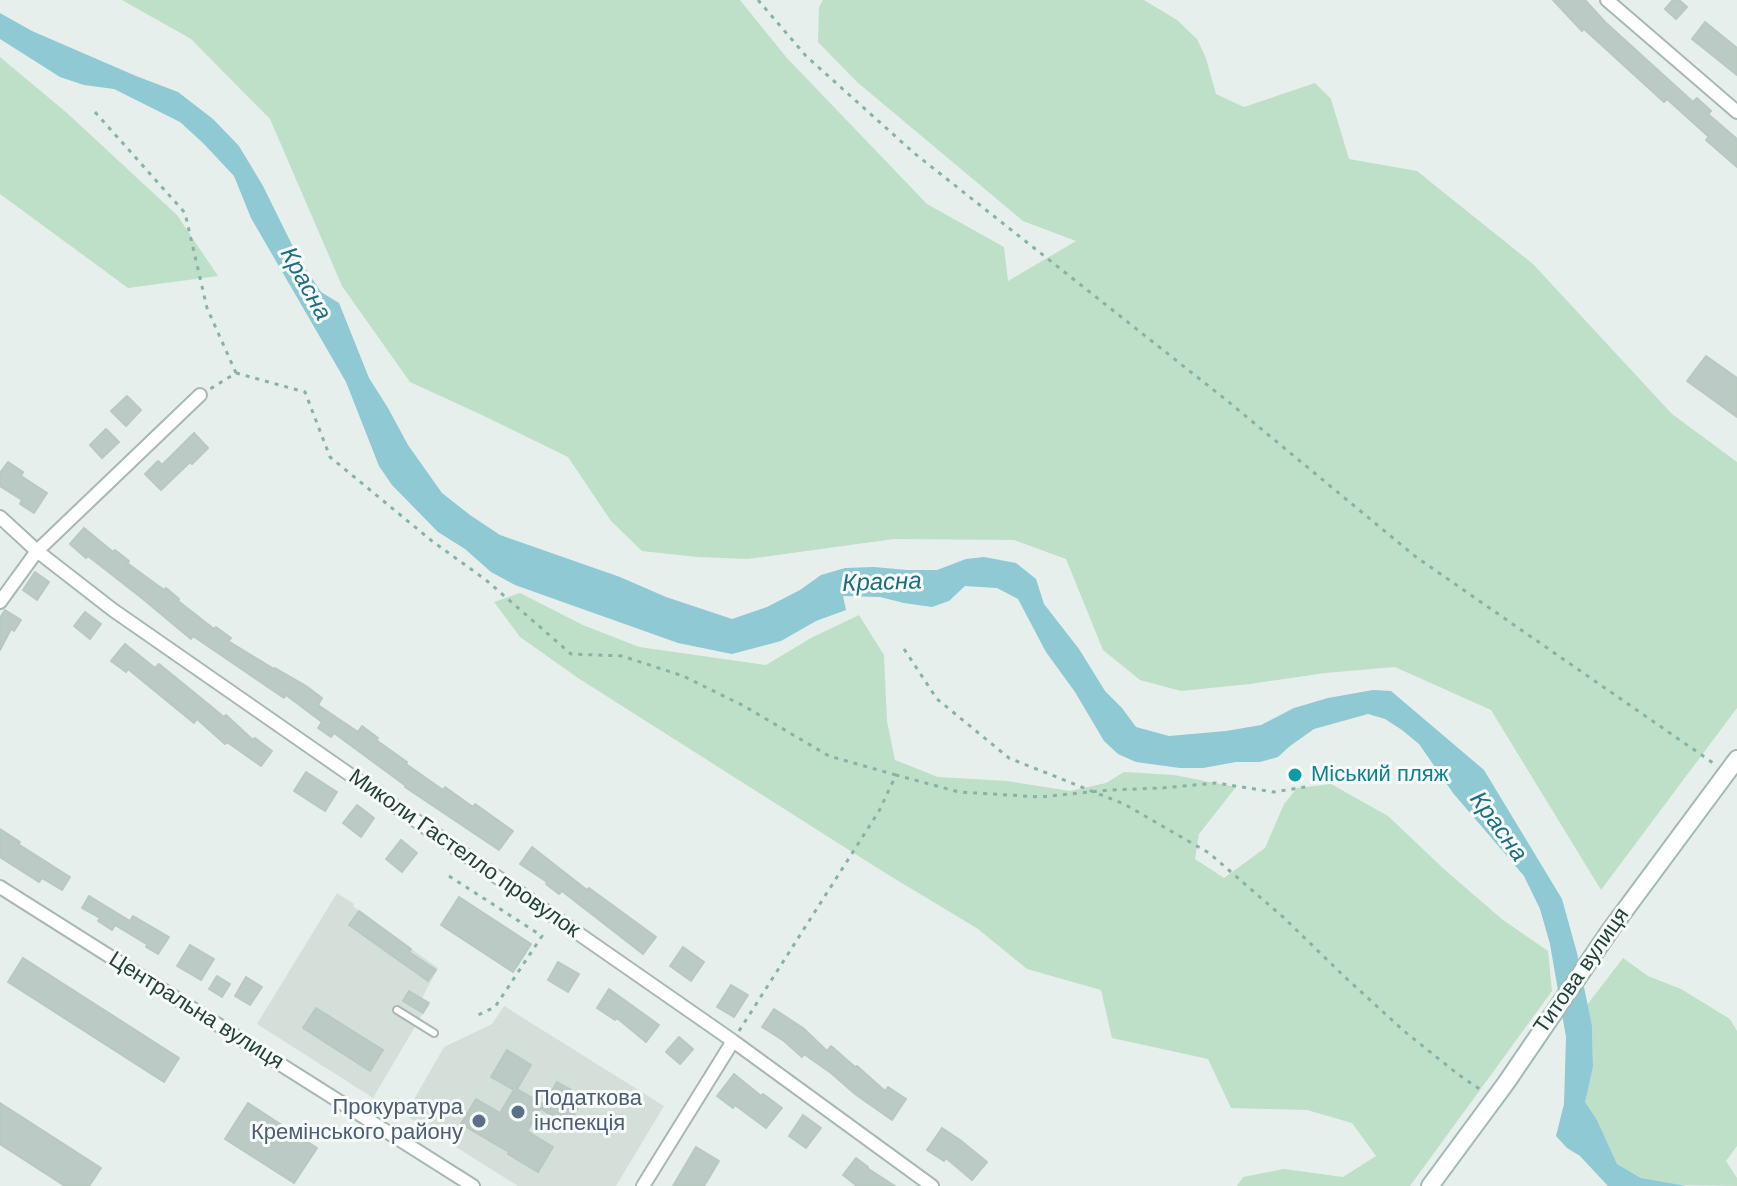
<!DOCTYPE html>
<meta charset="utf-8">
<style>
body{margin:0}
canvas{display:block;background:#e6efeb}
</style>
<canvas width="1737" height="1186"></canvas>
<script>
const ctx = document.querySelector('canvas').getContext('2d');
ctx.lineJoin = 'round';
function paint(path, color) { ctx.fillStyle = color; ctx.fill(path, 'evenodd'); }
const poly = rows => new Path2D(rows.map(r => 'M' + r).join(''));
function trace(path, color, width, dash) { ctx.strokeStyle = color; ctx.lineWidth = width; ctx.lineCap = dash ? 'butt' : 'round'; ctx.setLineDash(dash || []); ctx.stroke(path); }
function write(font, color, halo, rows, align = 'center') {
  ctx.font = font + ' Helvetica,sans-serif'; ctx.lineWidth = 6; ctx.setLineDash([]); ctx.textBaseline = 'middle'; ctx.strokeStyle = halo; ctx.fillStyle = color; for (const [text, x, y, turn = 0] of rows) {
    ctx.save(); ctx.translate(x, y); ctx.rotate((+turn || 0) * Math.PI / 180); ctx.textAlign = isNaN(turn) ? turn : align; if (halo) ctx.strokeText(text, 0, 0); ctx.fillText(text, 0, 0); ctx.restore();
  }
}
paint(poly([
 [337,893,354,904,353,906,359,911,438,968,422,998,429,1003,373,1098,257,1024],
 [504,1006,664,1106,616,1186,518,1186,405,1115,444,1047,492,1024]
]), '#d4dfda');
paint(poly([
 [122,0,740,0,786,57,927,204,1004,247,1008,281,1076,241,1023,221,857,82,818,42,819,7,823,0,1144,0,1177,20,1197,39,1206,58,1216,94,1244,107,1315,83,1331,99,1349,159,1417,171,1533,264,1672,414,1737,462,1737,708,1601,890,1491,710,1395,667,1325,673,1250,684,1181,691,1140,680,1103,650,1066,559,1014,540,894,539,748,559,697,557,642,551,611,521,568,457,484,416,410,382,342,286,270,119,191,39],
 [0,57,67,113,177,215,218,276,128,288,0,194],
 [520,593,583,625,639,647,766,665,811,638,859,615,884,655,887,721,895,760,938,777,1007,781,1070,791,1106,783,1124,772,1174,775,1236,787,1199,834,1195,859,1224,878,1265,848,1284,804,1297,788,1331,784,1388,816,1445,870,1503,920,1548,951,1552,991,1410,1186,1237,1186,1243,1177,1284,1169,1343,1177,1376,1156,1352,1123,1307,1110,1231,1108,1208,1059,1112,1038,1101,990,1027,969,978,929,882,871,578,678,520,637,494,602],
 [1623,958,1648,976,1681,989,1730,1019,1737,1031,1737,1146,1726,1161,1737,1178,1737,1186,1676,1185,1641,1178,1617,1164,1597,1120,1584,1102,1593,1067,1592,1026,1587,1005]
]), '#bfe0c8');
paint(poly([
 [0,13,32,31,136,76,178,92,213,119,239,146,263,186,299,259,321,292,339,303,369,378,388,408,408,445,442,493,470,515,500,535,620,577,666,597,732,619,767,607,800,590,821,575,845,568,874,567,907,570,937,570,966,559,984,557,1016,563,1036,579,1044,604,1079,649,1105,691,1122,708,1136,727,1169,736,1226,731,1261,725,1294,708,1328,698,1373,690,1391,691,1484,770,1562,899,1577,953,1592,1026,1593,1067,1585,1102,1597,1120,1617,1164,1641,1178,1686,1186,1608,1186,1580,1156,1567,1148,1556,1136,1564,1104,1566,1037,1550,944,1540,909,1524,876,1453,793,1419,744,1402,730,1385,719,1368,714,1314,729,1290,746,1278,757,1260,762,1236,762,1203,768,1180,768,1136,762,1118,754,1104,741,1075,692,1046,652,1018,599,997,588,965,586,949,601,932,607,904,603,880,597,843,596,846,610,816,621,781,641,732,654,678,643,515,585,491,572,465,549,438,532,392,485,379,466,346,382,251,218,234,176,203,143,180,122,114,89,84,85,60,77,0,39]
]), '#8ec9d4');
const building = poly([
 [1553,0,1585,0,1605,22,1693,102,1697,98,1711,111,1708,114,1737,139,1737,167,1706,140,1709,137,1667,99,1664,102,1584,29,1582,31,1553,0],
 [1673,0,1679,0,1687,7,1676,19,1665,9,1673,0],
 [1705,22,1737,48,1737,75,1692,39,1705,22],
 [1706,356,1737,378,1737,417,1687,381,1706,356],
 [127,396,141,410,126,426,111,411,127,396],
 [106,429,119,442,102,458,90,445,106,429],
 [194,433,208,448,192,464,190,462,161,490,145,474,158,461,162,465,194,433],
 [8,462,23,472,21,476,47,493,34,513,20,504,22,500,0,486,0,473,8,462],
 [84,528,113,552,115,550,129,561,127,563,164,590,166,588,179,599,178,601,214,629,216,627,231,638,228,641,274,669,275,668,306,686,322,698,318,705,358,732,362,726,378,738,376,740,407,762,406,764,443,790,445,787,473,807,475,804,513,831,499,850,405,787,406,786,334,733,331,737,318,728,322,722,286,695,284,698,193,636,191,639,143,599,88,556,86,558,70,544,84,528],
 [35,572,49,582,37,600,23,590,35,572],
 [5,610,21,620,14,631,11,629,0,650,0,618,5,610],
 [85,612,101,624,90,639,74,626,85,612],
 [125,644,155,668,159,664,224,717,226,715,253,740,255,738,272,751,261,766,227,742,225,744,197,719,194,723,128,669,126,672,111,661,125,644],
 [306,772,337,792,325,811,294,791,306,772],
 [357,805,374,818,361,837,343,823,357,805],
 [0,829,20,842,18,844,70,877,62,890,42,878,39,882,0,857,0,829],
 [401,840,417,853,402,872,386,859,401,840],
 [532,847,587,890,589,888,656,937,643,954,562,891,559,894,546,884,547,882,520,864,532,847],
 [89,896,130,921,133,916,169,937,158,954,146,947,148,945,115,925,112,930,98,921,100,918,82,908,89,896],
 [459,897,531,944,513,972,441,925,459,897],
 [359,911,411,949,409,952,436,970,428,981,349,925,359,911],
 [190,945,214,959,201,980,177,966,190,945],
 [683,947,704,962,691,981,670,966,683,947],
 [23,958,179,1058,164,1082,8,982,23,958],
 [558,962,579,974,568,992,548,980,558,962],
 [217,976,230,984,222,997,209,989,217,976],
 [246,977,262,987,250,1005,235,996,246,977],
 [731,985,748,995,734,1017,717,1007,731,985],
 [609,989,659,1025,646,1042,617,1018,615,1020,597,1008,609,989],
 [409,991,429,1003,423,1013,403,1001,409,991],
 [316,1008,383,1050,370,1071,303,1028,316,1008],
 [774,1009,803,1028,827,1051,831,1046,855,1067,857,1066,885,1091,888,1087,906,1099,892,1120,855,1094,831,1073,804,1054,802,1057,784,1041,762,1027,774,1009],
 [679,1037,693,1049,680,1064,666,1052,679,1037],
 [507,1050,531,1065,517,1089,543,1104,527,1131,553,1147,538,1172,508,1154,509,1152,461,1124,476,1099,500,1113,514,1090,491,1077,507,1050],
 [734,1074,761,1096,763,1094,782,1108,766,1128,735,1105,733,1108,717,1096,734,1074],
 [557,1082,584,1097,568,1125,541,1109,557,1082],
 [0,1103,101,1168,89,1186,65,1186,0,1144,0,1103],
 [248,1103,317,1148,294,1183,225,1139,248,1103],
 [803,1115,821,1128,806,1148,789,1136,803,1115],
 [942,1128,960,1140,987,1162,972,1180,946,1158,944,1161,927,1150,942,1128],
 [696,1147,719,1161,704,1186,673,1186,696,1147],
 [856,1158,868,1167,867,1168,895,1186,857,1186,843,1175,856,1158]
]);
paint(building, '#bbcac4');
trace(building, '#b8c9c2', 2);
const lane = poly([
 [397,1010,434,1033]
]);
const street = poly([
 [1607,0,1737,112],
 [0,517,37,551,113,610,733,1041,932,1186],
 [0,602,37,551,200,395],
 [0,887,473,1186],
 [643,1186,733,1041]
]);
const secondary = poly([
 [1430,1186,1506,1083,1611,929,1737,759]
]);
trace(lane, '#a8b8b2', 10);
trace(street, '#a8b8b2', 16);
trace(secondary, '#a4bbb3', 20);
trace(poly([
 [758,0,806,56,914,153,1225,399,1416,557,1716,765],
 [95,112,185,213,207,308,236,373,210,389],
 [236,373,305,392,330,457,432,541,486,580,571,654,622,656,683,676,744,706,829,756,896,775],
 [904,649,937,699,1009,758,1124,804,1209,853,1283,917,1347,979,1404,1031,1459,1075,1481,1090],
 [449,876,542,936,495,1007,478,1015],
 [739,1031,879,811,896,775,959,792,1040,797,1110,790,1162,788,1216,783,1274,792,1311,786]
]), '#86b3a5', 3, [4, 6]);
trace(lane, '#fff', 6);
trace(street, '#fff', 12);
trace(secondary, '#fff', 16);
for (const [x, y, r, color] of [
 [1295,775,8,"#0f9aa8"],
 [518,1112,8,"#5c6f8a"],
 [479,1121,8,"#5c6f8a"]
]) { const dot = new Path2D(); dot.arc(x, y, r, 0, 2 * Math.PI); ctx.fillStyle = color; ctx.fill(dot); trace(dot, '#f7fbf9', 3); }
write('22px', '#0d838f', '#f7fbf9', [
 ["Міський пляж",1311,775]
], 'left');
write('22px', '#24423a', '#f7fbf9', [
 ["Миколи Гастелло провулок",464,854,35],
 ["Титова вулиця",1582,971,-55],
 ["Центральна вулиця",196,1011,32]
]);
write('22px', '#4e5e75', '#f7fbf9', [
 ["Податкова",534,1099],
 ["інспекція",534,1124],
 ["Прокуратура",463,1108,"right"],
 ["Кремінського району",463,1133,"right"]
], 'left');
write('italic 24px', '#1c6f80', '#f7fbf9', [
 ["Красна",305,284,61],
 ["Красна",882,583,-2],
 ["Красна",1498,827,54]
]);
</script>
